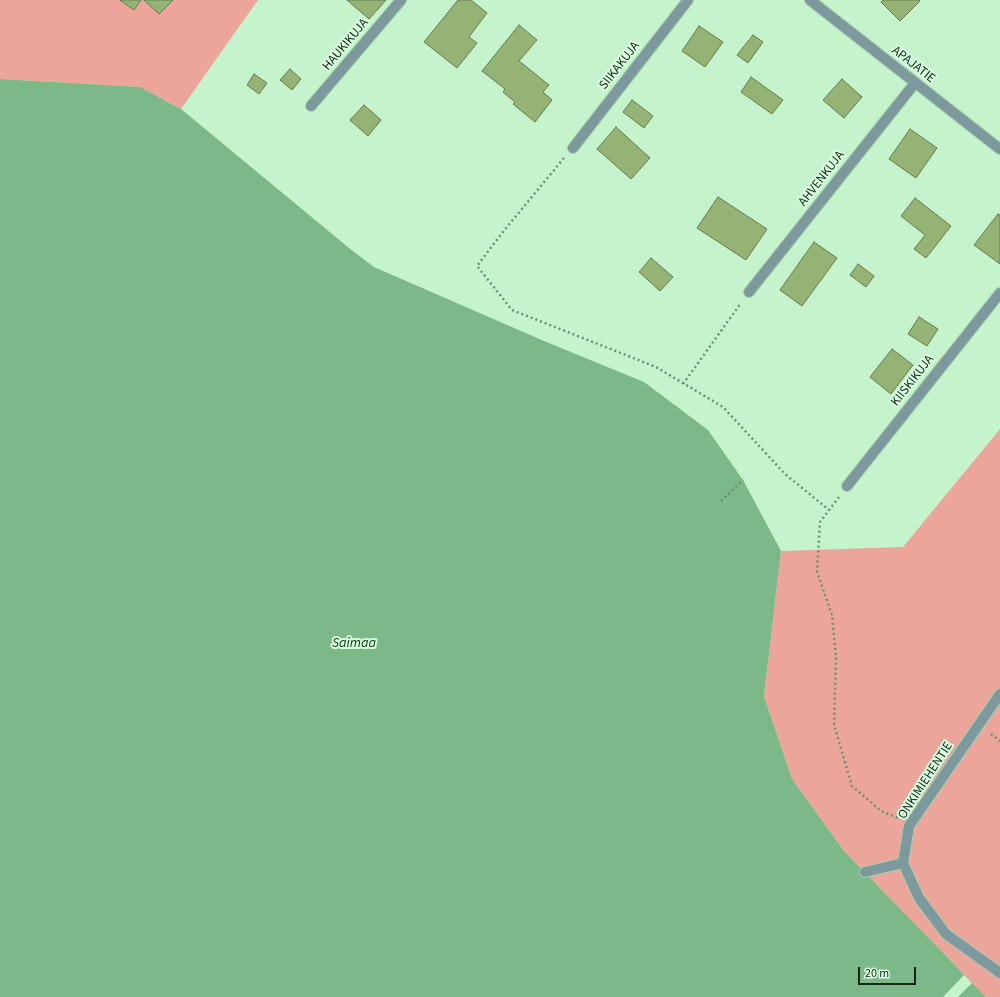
<!DOCTYPE html>
<style>
body{margin:0}
#map{position:relative;width:1000px;height:997px;overflow:hidden;background:#c5f3cc;font-family:"Source Sans 3",sans-serif}
canvas{display:block}
.scale{position:absolute;left:858px;top:967px;width:58px;height:18px;box-sizing:border-box;border:2px solid #142617;border-top:0;padding-left:5px;font-size:12px;line-height:14px;white-space:nowrap;color:#142617;-webkit-text-stroke:3px #d8fdde;paint-order:stroke}
</style>
<div id="map">
<canvas width="1000" height="997"></canvas>
<div class="scale">20 m</div>
</div>
<script>
const ctx = document.querySelector('canvas').getContext('2d');
ctx.lineJoin = 'round';
function paint(path, color) { ctx.fillStyle = color; ctx.fill(path, 'evenodd'); }
const poly = rows => new Path2D(rows.map(r => 'M' + r).join(''));
function trace(path, color, width, dash) { ctx.strokeStyle = color; ctx.lineWidth = width; ctx.lineCap = dash ? 'butt' : 'round'; ctx.setLineDash(dash || []); ctx.stroke(path); }
function write(font, color, halo, rows, align = 'center') {
  ctx.font = font + ' "Source Sans 3",sans-serif'; ctx.lineWidth = 4; ctx.setLineDash([]); ctx.textBaseline = 'middle'; ctx.strokeStyle = halo; ctx.fillStyle = color; for (const [text, x, y, turn = 0] of rows) {
    ctx.save(); ctx.translate(x, y); ctx.rotate((+turn || 0) * Math.PI / 180); ctx.textAlign = isNaN(turn) ? turn : align; if (halo) ctx.strokeText(text, 0, 0); ctx.fillText(text, 0, 0); ctx.restore();
  }
}
paint(poly([
 [0,0,258,0,181,109,140,87,0,79],
 [1000,429,1000,997,986,997,844,851,792,779,764,696,781,551,903,547]
]), '#eca59a');
paint(poly([
 [0,79,140,87,181,109,349,248,374,267,544,341,644,382,708,430,743,480,781,551,764,696,792,779,844,851,986,997,0,997]
]), '#7db888');
paint(poly([
 [964,975,972,983,958,997,943,997]
]), '#c5f3cc');
const building = poly([
 [120,0,141,0,134,10,120,0],
 [144,0,173,0,159,14,144,0],
 [347,0,386,0,369,19,347,0],
 [458,0,471,0,487,13,469,37,477,43,457,68,424,42,458,0],
 [883,0,919,0,920,1,900,21,881,2,883,0],
 [519,25,537,40,519,61,549,85,543,92,552,100,535,122,513,104,515,102,503,92,505,89,482,71,519,25],
 [699,26,723,42,705,67,682,51,699,26],
 [753,35,763,42,748,63,737,55,753,35],
 [290,69,301,79,292,90,280,80,290,69],
 [254,74,267,83,259,94,247,85,254,74],
 [751,77,783,100,772,114,741,92,751,77],
 [842,79,862,97,844,118,823,100,842,79],
 [632,100,653,116,644,128,623,112,632,100],
 [364,105,381,120,368,136,350,120,364,105],
 [616,127,650,158,631,179,597,149,616,127],
 [910,129,937,148,916,178,889,159,910,129],
 [718,197,767,229,746,260,697,228,718,197],
 [915,198,951,226,926,258,914,249,925,235,901,216,915,198],
 [998,214,1000,215,1000,264,974,245,998,214],
 [814,242,837,258,802,306,780,290,814,242],
 [651,258,673,277,660,291,639,272,651,258],
 [858,264,874,276,866,287,850,275,858,264],
 [919,317,938,329,927,346,908,334,919,317],
 [892,349,913,365,891,394,870,377,892,349]
]);
paint(building, '#95b374');
trace(building, '#667c4f', 1);
const minor = poly([
 [810,0,1000,149],
 [311,106,401,0],
 [573,148,688,0],
 [749,292,915,83],
 [847,486,1000,293],
 [1000,694,909,826,903,863,919,898,946,934,1000,973],
 [865,872,903,863]
]);
trace(minor, '#a5ceab', 12);
trace(poly([
 [564,158,502,233,477,266,512,310,656,367,723,407,785,474,829,510],
 [683,384,741,303],
 [839,497,820,522,817,572,832,615,836,657,834,725,852,786,881,811,898,818],
 [721,501,743,480],
 [991,734,1000,741]
]), '#6f9075', 2.5, [2, 3]);
trace(minor, '#7d999d', 10);
write('13px', '#142617', '#d8fdde', [
 ["HAUKIKUJA",346,45,-50],
 ["APAJATIE",913,65,38],
 ["SIIKAKUJA",620,66,-52],
 ["AHVENKUJA",822,179,-52],
 ["KIISKIKUJA",913,381,-52],
 ["ONKIMIEHENTIE",926,781,-57]
]);
write('italic 14px', '#0f3b1b', '#d8fdde', [
 ["Saimaa",354,644]
]);
</script>
